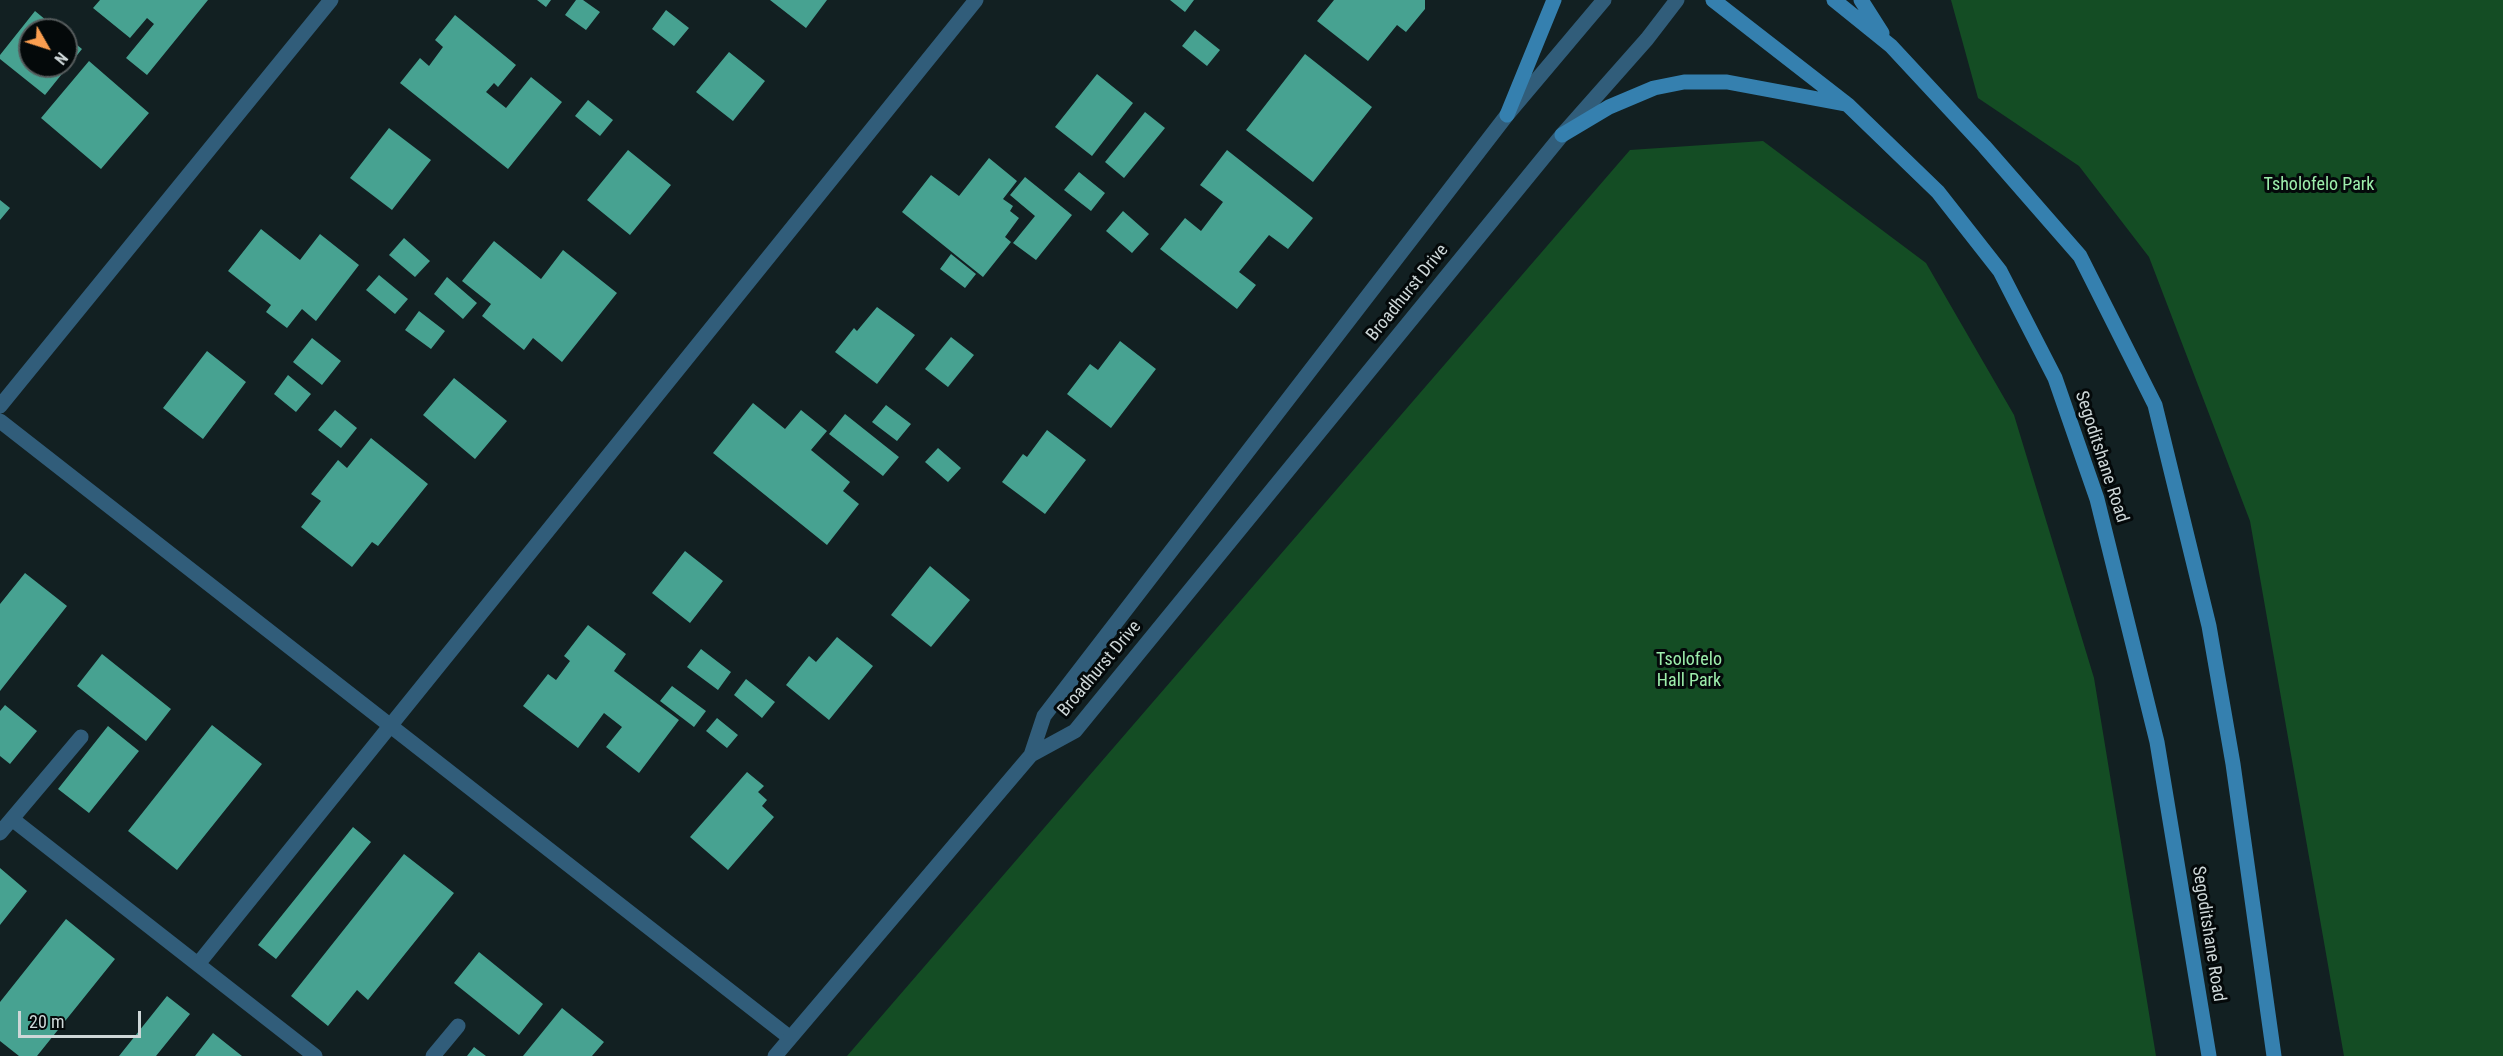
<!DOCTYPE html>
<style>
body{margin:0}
#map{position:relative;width:2503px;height:1056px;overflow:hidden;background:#122022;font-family:"Roboto Condensed",sans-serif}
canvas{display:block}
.north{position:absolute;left:18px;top:18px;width:60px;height:60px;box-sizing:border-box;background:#04090a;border:2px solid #555b5c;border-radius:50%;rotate:129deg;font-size:16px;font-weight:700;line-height:24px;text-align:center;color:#ced7d8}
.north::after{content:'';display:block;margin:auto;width:21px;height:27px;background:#fb9e50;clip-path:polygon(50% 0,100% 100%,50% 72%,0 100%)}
.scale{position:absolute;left:18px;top:1011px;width:123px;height:27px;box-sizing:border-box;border:3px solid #ced7d8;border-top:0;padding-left:8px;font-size:18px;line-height:21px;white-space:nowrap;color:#ced7d8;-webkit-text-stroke:4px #04090a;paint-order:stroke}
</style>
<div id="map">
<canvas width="2503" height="1056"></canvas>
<div class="north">N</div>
<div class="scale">20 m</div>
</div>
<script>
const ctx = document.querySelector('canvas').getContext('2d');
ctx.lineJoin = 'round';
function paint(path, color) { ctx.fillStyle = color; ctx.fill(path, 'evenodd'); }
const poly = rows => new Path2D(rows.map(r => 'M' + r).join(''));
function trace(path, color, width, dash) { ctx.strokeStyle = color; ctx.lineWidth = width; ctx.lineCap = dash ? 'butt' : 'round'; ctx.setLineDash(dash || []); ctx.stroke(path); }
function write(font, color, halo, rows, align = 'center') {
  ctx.font = font + ' "Roboto Condensed",sans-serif'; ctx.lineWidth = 6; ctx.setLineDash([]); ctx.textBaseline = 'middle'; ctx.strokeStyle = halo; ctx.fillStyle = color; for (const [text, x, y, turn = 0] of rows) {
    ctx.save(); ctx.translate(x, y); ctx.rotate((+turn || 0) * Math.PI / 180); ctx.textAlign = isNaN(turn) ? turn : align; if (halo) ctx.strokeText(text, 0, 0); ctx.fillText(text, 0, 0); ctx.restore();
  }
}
paint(poly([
 [1951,0,2503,0,2503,1056,2344,1056,2250,521,2149,257,2079,166,1978,98],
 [1763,141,1926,263,2014,415,2094,678,2156,1056,847,1056,1630,150]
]), '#144d24');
paint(poly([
 [100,0,208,0,147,75,126,58,154,24,147,18,130,38,93,8],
 [537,0,551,0,546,7],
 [576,0,583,0,600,12,586,30,565,15],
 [770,0,827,0,806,28],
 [1170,0,1194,0,1185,12],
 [1334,0,1425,0,1425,9,1406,32,1397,25,1368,61,1317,21],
 [666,10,689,28,674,46,652,29],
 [35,11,58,30,30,30,30,66,66,66,66,36,82,49,45,95,0,59,0,55],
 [455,15,516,65,498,87,494,83,486,92,506,108,531,77,562,102,508,169,400,83,420,58,429,66,443,47,435,40],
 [1195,30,1220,50,1207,66,1182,46],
 [729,52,765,81,733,121,696,92],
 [1305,54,1372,107,1313,182,1246,130],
 [89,61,149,113,101,169,41,118],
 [1097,74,1133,103,1092,156,1055,127],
 [588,100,613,120,600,136,575,116],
 [1145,112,1165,128,1124,178,1105,162],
 [389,128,431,160,392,210,350,178],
 [628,150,671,185,630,235,587,200],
 [1227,150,1313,218,1288,249,1269,235,1239,272,1256,285,1237,309,1160,249,1185,218,1201,231,1223,202,1200,185],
 [989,158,1017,181,1003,199,1013,206,1010,211,1019,218,1005,237,1011,242,983,277,902,212,931,175,959,196],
 [1079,172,1105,193,1091,211,1064,190],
 [1025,177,1072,215,1036,260,1013,243,1035,216,1010,195],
 [0,200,10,208,0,220],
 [1123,211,1149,234,1132,253,1106,231],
 [261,229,300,260,320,234,359,265,316,321,302,309,287,328,266,312,271,305,228,271],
 [404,238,430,261,415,277,389,255],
 [494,241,541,279,563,250,617,293,562,362,533,338,524,350,482,316,491,304,462,281],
 [951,254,976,274,965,288,940,269],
 [379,275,408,299,395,314,366,290],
 [447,277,477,303,463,319,434,294],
 [877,307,915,335,877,384,835,352,854,328,857,331],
 [419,311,445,331,431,349,405,330],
 [951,337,974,355,948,387,925,369],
 [312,338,341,361,322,385,293,362],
 [1120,341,1156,369,1111,428,1067,394,1090,364,1098,370],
 [207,351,246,382,203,439,163,408],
 [288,375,311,394,296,412,274,394],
 [454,378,507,421,475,459,423,415],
 [753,403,785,429,801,410,827,431,811,450,850,482,843,491,859,504,827,545,713,453],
 [886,405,911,424,897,441,872,422],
 [335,410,357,428,341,448,318,430],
 [845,414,899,457,883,476,829,434],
 [1047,430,1086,460,1045,514,1002,482,1023,454,1027,457],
 [371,438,428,484,378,546,372,542,352,567,301,527,321,501,311,494,338,460,347,468],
 [938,448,961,468,948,482,925,462],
 [685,551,723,581,690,623,652,593],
 [930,566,970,600,931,647,891,615],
 [25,573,67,606,0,691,0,604],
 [588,625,626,654,614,671,679,720,639,773,606,747,622,727,604,713,578,748,523,706,548,674,556,680,570,661,564,656],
 [837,637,873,666,829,720,786,685,809,656,816,662],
 [701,649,731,672,718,690,687,667],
 [102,654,171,709,146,741,77,686],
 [746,679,775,702,762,718,734,695],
 [672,686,706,711,694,727,660,701],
 [5,705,37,731,10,764,0,756,0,711],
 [717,718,738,735,727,748,706,731],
 [212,725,262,764,177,870,128,831],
 [108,726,139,751,89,813,58,789],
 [747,772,764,786,758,792,767,800,762,806,774,817,728,870,690,837],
 [353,827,371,842,276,959,258,945],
 [404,854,454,893,368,1000,357,990,328,1026,291,996],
 [0,868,27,891,0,925],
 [66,919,115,959,37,1056,19,1056,0,1041,0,1002],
 [479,952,543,1004,519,1035,454,983],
 [167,996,190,1014,156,1056,119,1056],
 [562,1008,604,1042,592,1056,523,1056],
 [213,1033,242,1056,195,1056],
 [474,1047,486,1056,467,1056]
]), '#47a291');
trace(poly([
 [0,406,331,0],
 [0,421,789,1037],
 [12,819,315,1056],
 [0,833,81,737],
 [198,964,976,0],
 [433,1056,458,1026]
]), '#315d7a', 15);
trace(poly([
 [1031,755,1075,731,1562,135,1647,39,1677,0],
 [775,1056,1031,755,1044,716,1507,115,1604,0]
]), '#315d7a', 15);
trace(poly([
 [1713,0,1848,105,1938,192,2000,271,2055,378,2097,499,2157,742,2209,1056],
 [1834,0,1891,46,1984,146,2080,256,2155,405,2209,626,2233,764,2274,1056],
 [1861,0,1882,33],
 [1507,115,1554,0],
 [1562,135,1609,107,1654,88,1684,82,1727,82,1845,104]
]), '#3580af', 15);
write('18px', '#9deeac', '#04090a', [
 ["Tsholofelo Park",2319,185],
 ["Tsolofelo",1689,660],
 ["Hall Park",1689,681]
]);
write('18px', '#ced7d8', '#04090a', [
 ["Broadhurst Drive",1408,293,-51],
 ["Segoditshane Road",2101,457,72],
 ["Broadhurst Drive",1100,669,-50],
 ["Segoditshane Road",2208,934,81]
]);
</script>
